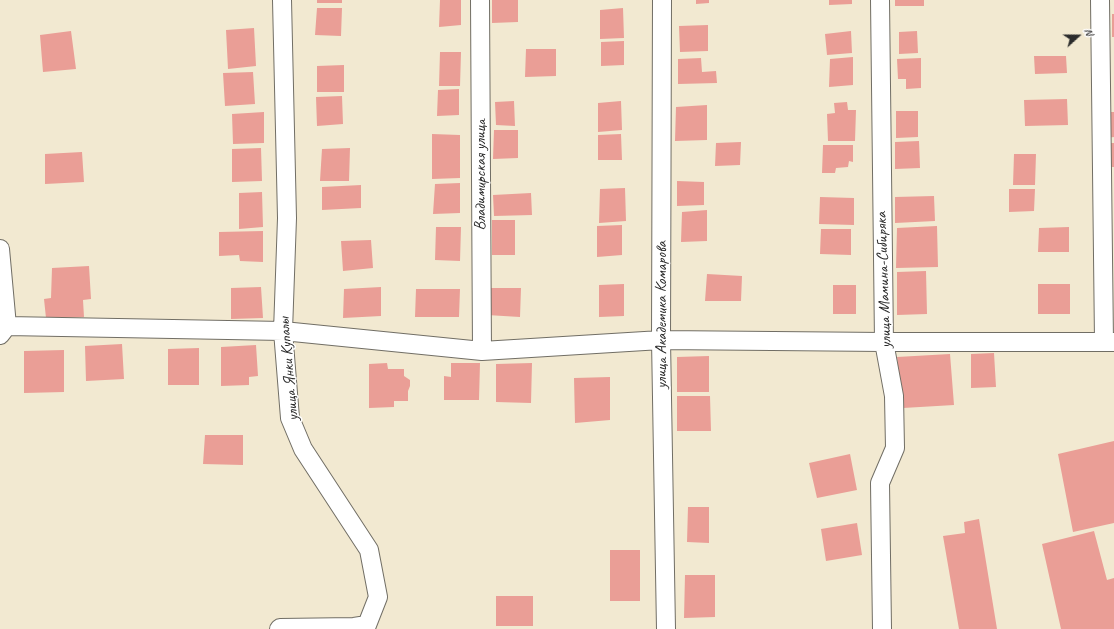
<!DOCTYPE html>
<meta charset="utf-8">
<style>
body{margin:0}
#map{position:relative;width:1114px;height:629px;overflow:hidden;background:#f2e9d1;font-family:Caveat,sans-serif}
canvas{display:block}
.north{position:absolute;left:1058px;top:16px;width:40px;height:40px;-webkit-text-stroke:3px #fff;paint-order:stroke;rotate:69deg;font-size:11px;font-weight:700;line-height:16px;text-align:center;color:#2b2b2b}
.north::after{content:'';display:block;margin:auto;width:14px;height:18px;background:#2b2b2b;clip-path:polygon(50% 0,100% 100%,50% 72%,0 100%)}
</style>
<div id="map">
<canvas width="1114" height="629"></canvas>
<div class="north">N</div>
</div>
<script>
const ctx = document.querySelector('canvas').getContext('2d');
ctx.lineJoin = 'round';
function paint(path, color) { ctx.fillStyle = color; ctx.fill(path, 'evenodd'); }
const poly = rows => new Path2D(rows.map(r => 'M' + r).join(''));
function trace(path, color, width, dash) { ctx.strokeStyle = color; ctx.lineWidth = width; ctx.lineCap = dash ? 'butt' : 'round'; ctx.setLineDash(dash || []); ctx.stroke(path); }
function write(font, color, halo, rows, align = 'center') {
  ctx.font = font + ' Caveat,sans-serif'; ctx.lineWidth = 3; ctx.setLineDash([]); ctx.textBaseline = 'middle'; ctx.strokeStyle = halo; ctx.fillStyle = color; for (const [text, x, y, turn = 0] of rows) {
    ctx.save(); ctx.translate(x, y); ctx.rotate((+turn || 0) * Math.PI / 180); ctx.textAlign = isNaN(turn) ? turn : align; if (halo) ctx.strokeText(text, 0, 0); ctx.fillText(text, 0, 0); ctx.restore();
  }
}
paint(poly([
 [317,0,342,0,342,3,317,3],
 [440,0,461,0,461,25,439,27],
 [492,0,518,0,518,22,492,23],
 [696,0,709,0,709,3,696,4],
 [829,0,852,0,852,4,829,5],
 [895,0,924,0,924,6,895,6],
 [317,8,342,8,341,36,315,35],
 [623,8,624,38,600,39,600,10],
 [1112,14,1114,14,1114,37,1112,37],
 [708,25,708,51,680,52,679,26],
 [254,28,256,66,228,69,226,30],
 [71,31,76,69,43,72,40,35],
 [851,31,852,53,827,55,825,34],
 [917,31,918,53,899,54,899,32],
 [624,41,624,65,601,66,601,42],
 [526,49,556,49,556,76,525,77],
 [440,52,461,52,460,86,439,86],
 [1034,56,1066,56,1067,73,1035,74],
 [853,57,853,85,829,87,830,59],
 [701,58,702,72,716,71,717,83,678,84,678,59],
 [921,58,921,88,906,89,906,79,898,79,897,59],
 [344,65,344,92,317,92,317,66],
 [253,72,255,104,225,106,223,73],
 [459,89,459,115,437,116,438,90],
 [342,96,343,124,317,126,316,97],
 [1067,99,1068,125,1025,126,1024,100],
 [514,101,515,126,496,125,495,102],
 [621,101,622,130,598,132,598,103],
 [847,102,848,110,856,110,855,141,828,141,827,114,835,113,834,103],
 [707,105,707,140,675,141,676,107],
 [896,111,918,111,918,137,896,138],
 [264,112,264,143,233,144,232,114],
 [1107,112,1114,112,1114,137,1106,138],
 [494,130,518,130,518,158,493,159],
 [432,134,460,135,460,178,432,179],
 [621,134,622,160,598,160,598,135],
 [919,141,920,168,895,169,895,142],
 [741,142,740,165,715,166,716,143],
 [1110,143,1114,143,1114,167,1108,167],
 [823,145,853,145,853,162,849,161,848,167,836,168,835,173,822,173],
 [261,148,262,181,232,182,232,149],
 [350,148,349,181,320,181,322,149],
 [82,152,84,182,45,184,45,154],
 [1014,154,1036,154,1035,185,1013,185],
 [677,181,704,182,704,205,677,206],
 [460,183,460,213,433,214,435,184],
 [361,185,361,208,322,210,322,187],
 [625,188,626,221,599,223,600,189],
 [1009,189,1035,189,1034,211,1009,212],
 [262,192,263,227,239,229,239,193],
 [531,193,532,215,494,216,493,195],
 [934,196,935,221,895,223,895,197],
 [820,197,854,198,854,225,819,224],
 [707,210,707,241,681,242,682,212],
 [492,220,515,220,515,255,492,255],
 [622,225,622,255,597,257,597,226],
 [937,226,938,267,896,268,897,228],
 [436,227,461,227,460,261,435,260],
 [1069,227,1069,252,1038,252,1039,228],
 [821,229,851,229,851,255,820,254],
 [263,231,263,262,240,261,239,255,219,256,219,232],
 [371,240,373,268,343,271,341,241],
 [89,266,91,299,83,300,84,317,46,318,44,299,51,298,52,268],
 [926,271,927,314,897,315,897,272],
 [707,274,742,276,741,301,705,301],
 [624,284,624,316,599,317,599,285],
 [1038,284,1070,284,1070,314,1038,314],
 [833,285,856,285,856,314,833,314],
 [261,287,263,318,231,319,231,288],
 [381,287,381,316,343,318,344,289],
 [489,288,521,288,520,317,487,315],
 [416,289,460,289,459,317,415,317],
 [122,344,124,379,86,381,85,346],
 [256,345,258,376,249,377,249,385,221,386,221,347],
 [199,348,199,385,168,385,168,349],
 [64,350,64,392,24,393,24,351],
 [994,353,996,387,971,388,971,354],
 [950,354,954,405,903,408,897,357],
 [709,356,709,392,677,392,677,357],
 [387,363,388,369,404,369,404,376,410,380,410,386,408,391,408,401,394,401,394,407,369,408,369,364],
 [451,363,480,363,479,400,444,400,444,376,451,377],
 [532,363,531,403,496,402,496,364],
 [610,377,610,420,575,423,574,378],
 [677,396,710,396,711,431,677,431],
 [205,435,243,435,243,465,203,464],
 [1114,441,1114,523,1073,532,1058,454],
 [850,454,857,490,817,498,809,463],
 [688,507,709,507,709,543,687,542],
 [979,519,997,629,959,629,943,536,965,533,964,522],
 [857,523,862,555,826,561,821,529],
 [1094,531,1107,580,1114,578,1114,629,1061,629,1042,544],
 [610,550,640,550,640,601,610,601],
 [685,575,715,575,715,617,684,618],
 [496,596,533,596,533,626,496,626]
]), '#ea9e96');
const street = poly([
 [480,0,482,351],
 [662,0,661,340,666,629],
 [880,0,884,342,894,396,895,448,880,483,882,629],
 [1100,0,1104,341],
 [0,249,7,326,0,335],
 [7,326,283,331,482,351,661,340,884,342,1114,342],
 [279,629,280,628,354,627,367,625,378,597,369,550,303,449,290,418,283,331,287,218,282,0]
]);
trace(street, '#716e65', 20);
trace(street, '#fff', 18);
write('16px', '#2b2b2b', '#fff', [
 ["Владимирская улица",481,175,-90],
 ["улица Мамина-Сибиряка",884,280,-92],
 ["улица Академика Комарова",662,315,-90],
 ["улица Янки Купалы",289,369,-95]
]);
</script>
